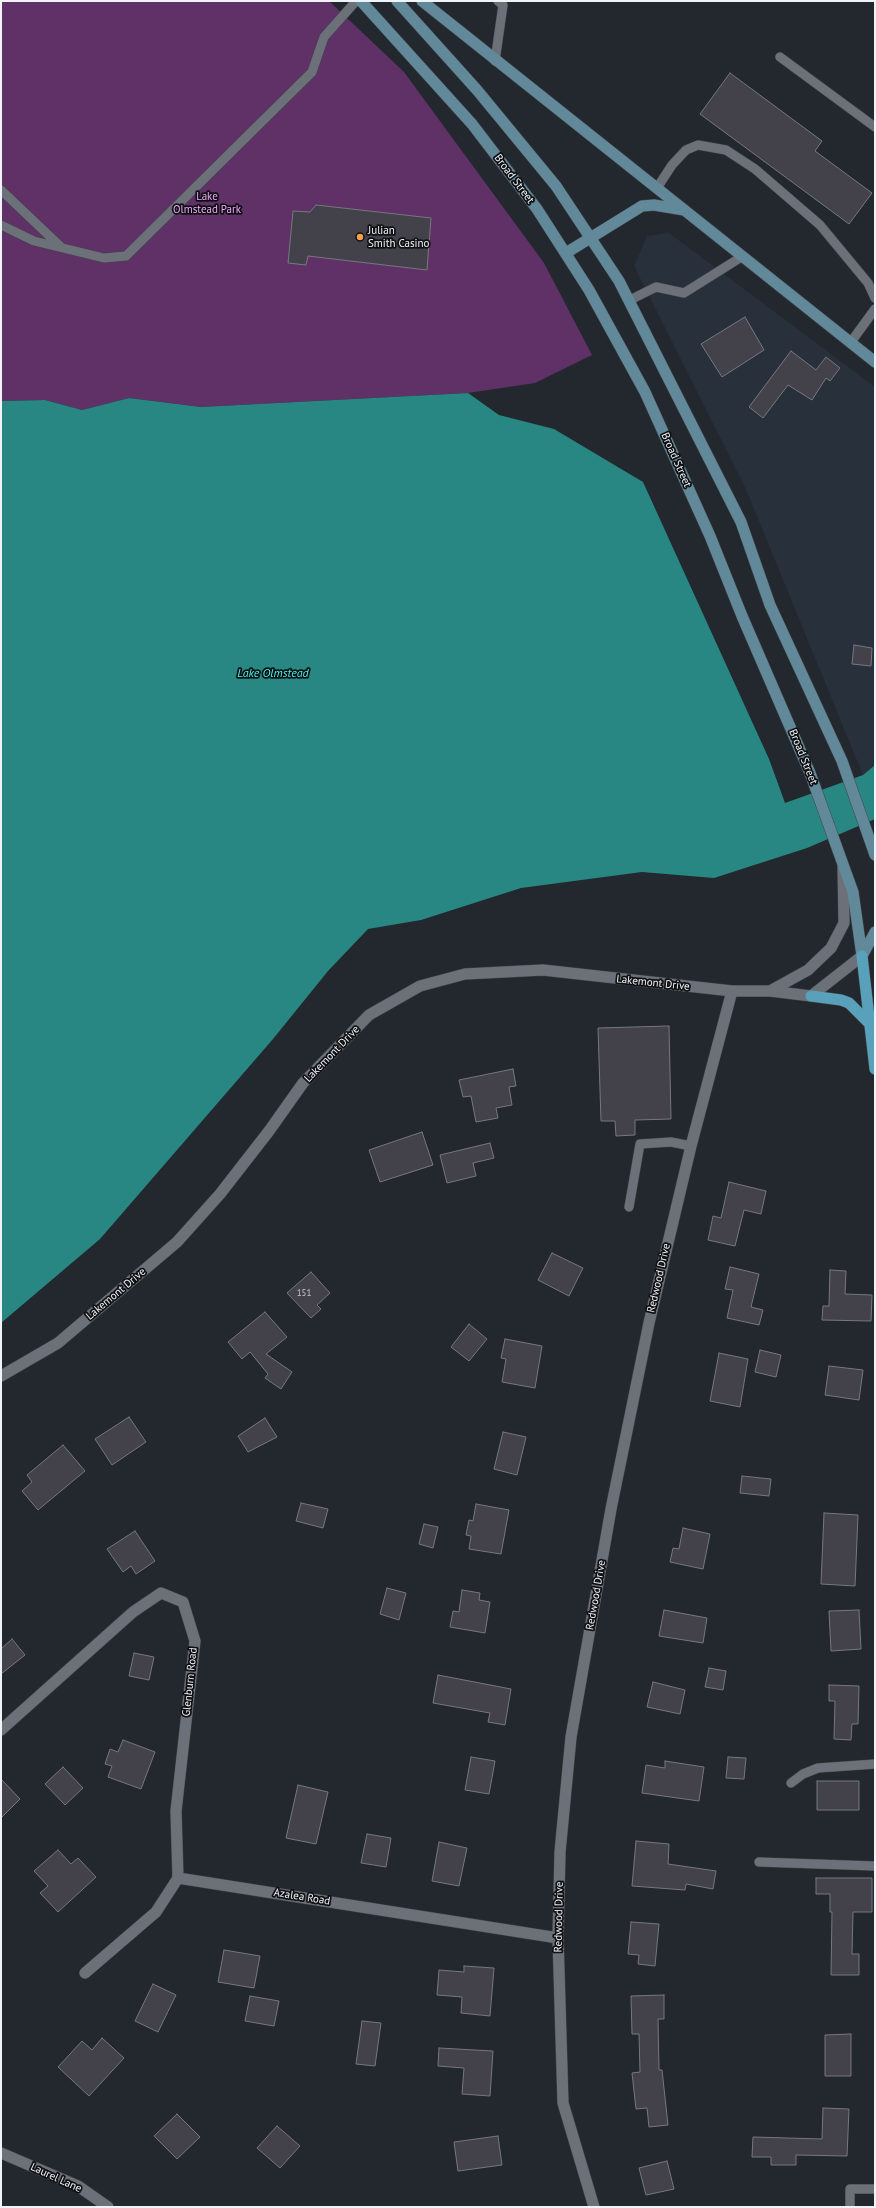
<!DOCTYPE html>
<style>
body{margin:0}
#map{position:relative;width:876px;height:2208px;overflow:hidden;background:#23282e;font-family:"PT Sans",sans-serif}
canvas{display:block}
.frame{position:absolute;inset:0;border:2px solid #f0f4f8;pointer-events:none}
</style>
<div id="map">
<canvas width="876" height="2208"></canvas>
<div class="frame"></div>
</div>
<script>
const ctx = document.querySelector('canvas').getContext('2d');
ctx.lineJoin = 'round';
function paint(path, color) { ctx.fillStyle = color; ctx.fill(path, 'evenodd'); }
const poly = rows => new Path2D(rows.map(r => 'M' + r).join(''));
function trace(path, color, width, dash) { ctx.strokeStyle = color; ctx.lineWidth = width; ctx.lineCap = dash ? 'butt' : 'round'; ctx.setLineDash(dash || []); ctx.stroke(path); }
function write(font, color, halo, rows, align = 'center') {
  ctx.font = font + ' "PT Sans",sans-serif'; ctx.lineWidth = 3.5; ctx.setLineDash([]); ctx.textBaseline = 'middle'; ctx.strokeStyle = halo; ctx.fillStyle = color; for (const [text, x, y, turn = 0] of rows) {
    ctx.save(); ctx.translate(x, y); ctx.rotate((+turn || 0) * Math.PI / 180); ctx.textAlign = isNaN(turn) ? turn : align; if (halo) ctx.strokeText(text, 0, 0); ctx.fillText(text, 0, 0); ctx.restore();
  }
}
paint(poly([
 [669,233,875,387,875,765,863,775,745,487,634,266,647,236]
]), '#27303b');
paint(poly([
 [1,1,329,1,404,72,544,263,592,355,535,383,468,393,201,407,129,398,82,410,45,400,1,401]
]), '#5f3166');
paint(poly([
 [468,393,499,415,554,429,643,482,769,759,785,803,863,775,875,765,875,819,807,848,714,878,642,872,521,888,421,920,368,929,328,971,273,1039,100,1239,1,1323,1,401,45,400,82,410,129,398,201,407]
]), '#288783');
const building = poly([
 [730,73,822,141,815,151,872,193,849,224,700,114,730,73],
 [316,205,431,218,427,270,308,256,306,265,288,263,293,211,310,212,316,205],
 [745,317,764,350,722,377,701,344,745,317],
 [791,351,816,370,826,357,840,368,830,381,826,378,812,400,788,385,763,418,749,407,791,351],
 [854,645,872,648,871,666,852,664,854,645],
 [669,1026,671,1119,635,1120,635,1135,616,1136,615,1121,601,1121,598,1028,669,1026],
 [513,1069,516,1086,509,1087,512,1105,496,1108,498,1118,476,1122,471,1096,463,1097,459,1080,513,1069],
 [422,1132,433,1165,380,1182,369,1150,422,1132],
 [490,1143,494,1158,473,1163,476,1176,447,1183,440,1155,490,1143],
 [729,1182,766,1191,761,1214,744,1210,735,1246,708,1240,713,1216,721,1218,729,1182],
 [552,1253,583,1268,569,1296,538,1280,552,1253],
 [730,1267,759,1274,751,1307,763,1310,759,1325,727,1318,733,1290,725,1289,730,1267],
 [830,1270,846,1271,845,1294,872,1295,871,1321,822,1320,823,1306,829,1306,830,1270],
 [311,1272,330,1293,317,1305,321,1309,311,1318,287,1293,311,1272],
 [265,1312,287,1337,266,1354,292,1372,281,1389,265,1378,268,1374,250,1352,242,1359,228,1342,265,1312],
 [469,1324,487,1339,469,1361,451,1347,469,1324],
 [505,1339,542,1346,535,1388,502,1382,506,1359,501,1358,505,1339],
 [760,1350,781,1355,776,1377,755,1372,760,1350],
 [719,1353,748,1359,740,1407,710,1401,719,1353],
 [829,1366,863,1370,859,1400,825,1395,829,1366],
 [129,1417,146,1442,112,1465,95,1439,129,1417],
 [265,1418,277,1437,248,1452,238,1436,265,1418],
 [503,1432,526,1437,517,1475,494,1469,503,1432],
 [63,1445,85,1471,38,1510,22,1491,32,1482,27,1475,63,1445],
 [742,1476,771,1479,769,1496,740,1493,742,1476],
 [301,1503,328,1509,323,1528,296,1521,301,1503],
 [476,1504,509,1510,501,1554,469,1549,471,1536,466,1535,469,1520,473,1521,476,1504],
 [824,1513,858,1515,855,1586,821,1584,824,1513],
 [424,1524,438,1527,433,1548,419,1544,424,1524],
 [683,1528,710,1534,703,1569,670,1562,673,1548,679,1549,683,1528],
 [135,1531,155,1561,136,1574,131,1566,123,1572,107,1549,135,1531],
 [387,1588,406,1593,399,1620,380,1614,387,1588],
 [462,1590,480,1593,479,1600,490,1602,485,1633,450,1627,453,1611,459,1612,462,1590],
 [664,1610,707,1618,703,1643,659,1636,664,1610],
 [859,1610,861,1649,831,1651,829,1611,859,1610],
 [12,1639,25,1655,1,1674,1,1649,12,1639],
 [134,1653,154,1657,149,1680,129,1676,134,1653],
 [709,1668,726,1671,723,1690,705,1687,709,1668],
 [438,1675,511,1689,505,1725,488,1722,490,1713,433,1703,438,1675],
 [653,1682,685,1690,680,1714,647,1707,653,1682],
 [829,1685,859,1686,858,1724,852,1724,851,1740,834,1739,835,1701,829,1701,829,1685],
 [123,1740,155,1752,141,1789,108,1777,112,1766,105,1764,110,1749,118,1752,123,1740],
 [471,1757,495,1761,489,1794,465,1790,471,1757],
 [728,1757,746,1758,744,1779,726,1778,728,1757],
 [665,1761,704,1767,699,1801,642,1793,646,1765,665,1768,665,1761],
 [63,1767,83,1788,65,1805,45,1784,63,1767],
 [1,1779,20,1799,1,1818,1,1779],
 [817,1781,859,1781,859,1810,817,1810,817,1781],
 [298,1785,328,1792,316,1844,286,1838,298,1785],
 [367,1834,391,1838,386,1867,361,1863,367,1834],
 [636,1841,669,1844,668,1864,716,1871,713,1889,686,1884,685,1890,632,1886,636,1841],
 [439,1842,467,1848,459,1886,432,1881,439,1842],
 [58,1850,71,1864,78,1858,96,1877,58,1912,40,1893,48,1886,34,1871,58,1850],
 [816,1878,872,1878,872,1912,853,1912,852,1954,859,1954,859,1975,831,1975,832,1912,830,1912,830,1894,816,1894,816,1878],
 [631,1922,659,1924,655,1966,638,1964,639,1955,628,1954,631,1922],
 [224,1950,260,1956,254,1988,218,1982,224,1950],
 [464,1966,494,1968,490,2016,461,2013,462,1997,437,1995,439,1970,464,1972,464,1966],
 [153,1984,176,1995,158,2032,135,2021,153,1984],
 [664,1995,664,2019,658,2019,659,2070,662,2070,668,2125,649,2127,647,2108,636,2109,632,2073,640,2072,639,2034,632,2034,631,1996,664,1995],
 [250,1996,279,2001,274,2026,245,2021,250,1996],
 [362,2021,381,2023,375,2066,356,2064,362,2021],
 [851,2034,851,2076,825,2076,825,2035,851,2034],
 [102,2038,124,2058,89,2096,58,2067,82,2041,92,2050,102,2038],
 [439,2048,493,2051,490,2096,462,2094,464,2068,438,2066,439,2048],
 [823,2108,849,2109,847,2156,796,2155,796,2165,771,2165,771,2157,752,2157,753,2137,822,2139,823,2108],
 [177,2114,200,2137,177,2159,154,2136,177,2114],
 [277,2126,300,2146,280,2168,257,2148,277,2126],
 [498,2136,502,2165,458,2171,454,2142,498,2136],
 [667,2161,674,2189,646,2195,639,2168,667,2161]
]);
paint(building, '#43424b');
trace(building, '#777780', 1);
const service = poly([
 [780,57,875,127],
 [495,61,503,5,498,1],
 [657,188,672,165,686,150,698,145,726,150,755,169,820,225,868,283,875,298],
 [1,190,61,247],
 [1,225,34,241,104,258,126,256,312,72,324,37,356,1],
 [630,300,656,287,684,293,743,256],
 [851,342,875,309],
 [629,1207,640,1144,671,1142,691,1146],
 [791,1783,803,1774,818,1768,875,1764],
 [759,1862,875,1866],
 [850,2207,850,2189,875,2189]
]);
const minor = poly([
 [770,991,808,970,831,948,844,923,843,867],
 [1,1376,58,1343,177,1242,220,1194,269,1131,303,1083,369,1015,420,986,465,974,543,970,732,991,770,991,811,996,862,956],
 [1,1730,133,1612,161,1593,183,1602,195,1641,176,1811,178,1878],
 [85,1973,156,1912,178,1878,558,1938],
 [1,2153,78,2186,108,2207],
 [594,2207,563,2103,558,1938,560,1852,571,1737,611,1509,649,1323,691,1146,732,991]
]);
const secondary = poly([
 [361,1,472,124,537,209,589,290,645,392,710,536,742,616,810,773,853,892,862,956],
 [397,1,477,90,556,186,619,281,741,522,770,605,842,761,875,855],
 [422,1,875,362],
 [566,253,642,206,654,205,684,210],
 [862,956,875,932]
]);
const primary = poly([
 [862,956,875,1069],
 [811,996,841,1000,849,1003,870,1024]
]);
trace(service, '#43474c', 10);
trace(minor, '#43474c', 12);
trace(secondary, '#43474c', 12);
trace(primary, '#43474c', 12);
trace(service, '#6c7179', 9);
trace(minor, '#6c7179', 11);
trace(secondary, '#62899a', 11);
trace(primary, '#59a0ba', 11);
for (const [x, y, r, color] of [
 [360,237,4,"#f9a04c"]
]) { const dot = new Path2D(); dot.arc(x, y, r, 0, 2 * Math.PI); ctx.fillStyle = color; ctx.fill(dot); trace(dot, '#0e1013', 1.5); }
write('9px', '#c5c8cd', null, [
 ["151",304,1293]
]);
write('11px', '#f0f4f8', '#0e1013', [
 ["Broad Street",514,179,53],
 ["Broad Street",676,460,66],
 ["Broad Street",803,757,68],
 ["Lakemont Drive",653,983,6],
 ["Lakemont Drive",332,1054,-46],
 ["Redwood Drive",659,1278,-77],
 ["Lakemont Drive",116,1294,-40],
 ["Redwood Drive",596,1595,-80],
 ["Glenburn Road",190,1682,-84],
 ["Azalea Road",302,1897,9],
 ["Redwood Drive",559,1917,-89],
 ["Laurel Lane",56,2178,25]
]);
write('11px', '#f3a9fd', '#0e1013', [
 ["Lake",207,197],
 ["Olmstead Park",207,210]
]);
write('11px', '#f0f4f8', '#0e1013', [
 ["Julian",368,231],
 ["Smith Casino",368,244]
], 'left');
write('italic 12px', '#44f3eb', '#0e1013', [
 ["Lake Olmstead",273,674]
]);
</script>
